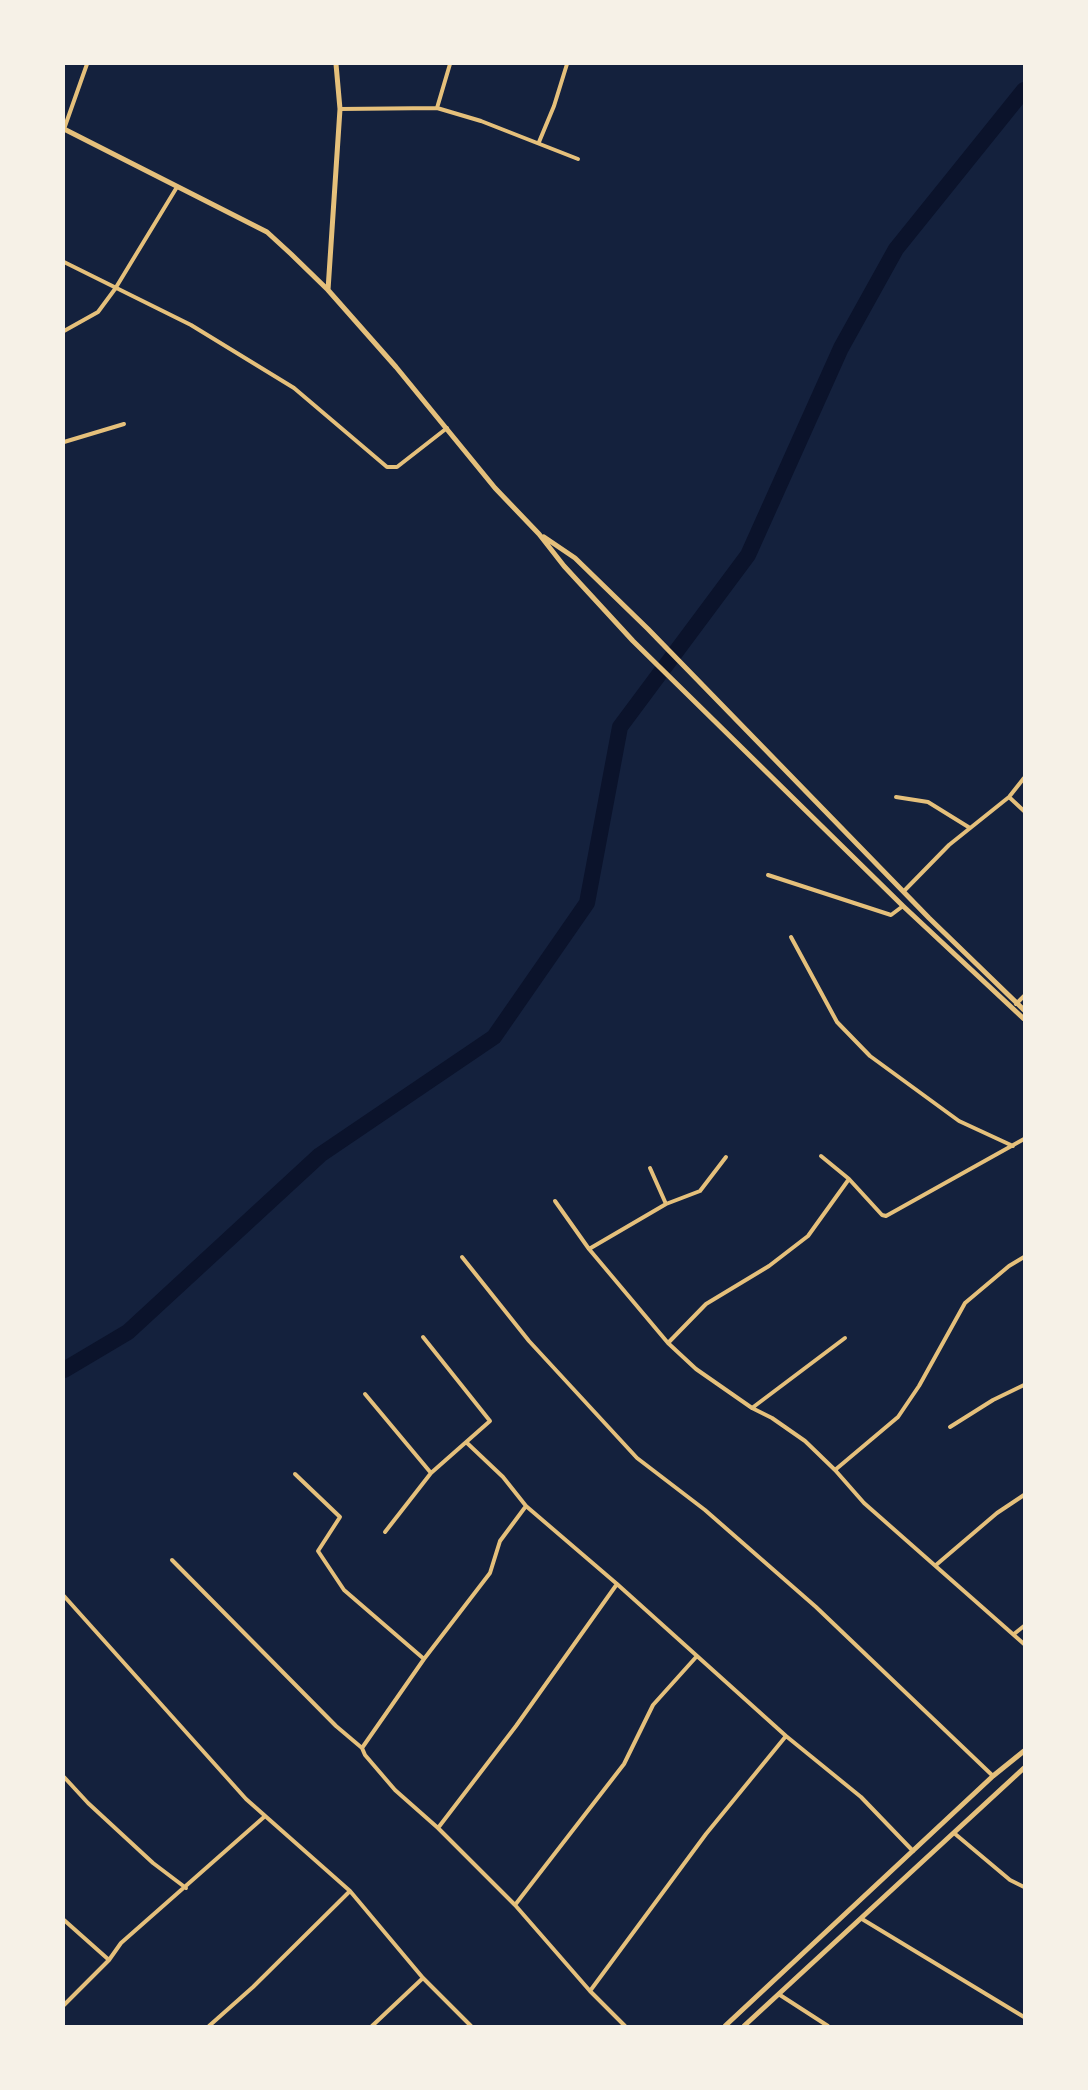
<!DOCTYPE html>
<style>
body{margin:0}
#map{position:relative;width:1088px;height:2090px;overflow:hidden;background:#14213d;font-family:Raleway,sans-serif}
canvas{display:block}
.frame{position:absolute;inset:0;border:65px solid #f6f1e7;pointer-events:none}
</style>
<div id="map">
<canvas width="1088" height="2090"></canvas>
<div class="frame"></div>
</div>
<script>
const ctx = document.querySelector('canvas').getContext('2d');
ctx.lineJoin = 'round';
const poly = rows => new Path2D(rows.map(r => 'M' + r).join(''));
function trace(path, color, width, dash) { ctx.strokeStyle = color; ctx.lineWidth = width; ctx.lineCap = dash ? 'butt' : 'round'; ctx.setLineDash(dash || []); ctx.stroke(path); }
trace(poly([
 [64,1370,128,1332,320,1155,494,1037,587,903,620,727,748,555,841,348,896,249,1024,90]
]), '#0b132b', 16);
trace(poly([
 [437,108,450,64],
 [340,109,437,108,481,121,578,159],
 [64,129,87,64],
 [539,142,554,106,567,64],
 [64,262,191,325,294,388,387,467,397,467,447,428],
 [64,331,98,312,115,289,177,187],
 [64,442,124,424],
 [896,797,928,802,970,828],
 [1009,797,1024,811],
 [768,875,891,915,903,906],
 [904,891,949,845,1009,797,1024,778],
 [791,937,837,1022,870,1056,959,1121,1013,1146],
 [1016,1004,1024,996],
 [821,1156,849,1179,882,1215,886,1216,1024,1139],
 [555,1201,589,1249,668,1343,696,1369,752,1408,772,1418,805,1441,835,1470,864,1503,1024,1644],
 [666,1204,700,1191,726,1157],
 [589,1249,666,1204,650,1168],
 [462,1257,529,1341,637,1458,705,1510,816,1607,993,1776],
 [668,1343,706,1304,769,1266,808,1236,849,1179],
 [365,1394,431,1473,490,1421,423,1337],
 [752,1408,845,1338],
 [950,1427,993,1400,1024,1385],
 [466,1442,503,1477,526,1506,617,1584,786,1736,861,1797,913,1851],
 [835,1470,898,1417,919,1386,965,1303,1009,1266,1024,1257],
 [295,1474,340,1517,318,1551,344,1590,424,1659],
 [385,1532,431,1473],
 [172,1560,336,1726,362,1748,365,1755,395,1790,438,1828,515,1905,590,1991,625,2026],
 [936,1565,997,1513,1024,1495],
 [64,1596,246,1799,350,1891,423,1978,471,2026],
 [1014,1634,1024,1626],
 [362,1748,424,1659,490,1573,500,1541,526,1506],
 [64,1777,88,1803,153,1863,186,1888],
 [438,1828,516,1726,617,1584],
 [954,1833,1010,1880,1024,1887],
 [515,1905,624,1764,653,1705,697,1656],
 [862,1919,1024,2017],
 [64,1920,109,1960],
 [590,1991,706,1834,786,1736],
 [780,1995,828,2026],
 [64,2005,109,1960,121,1943,264,1817],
 [209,2026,253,1987,350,1891],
 [372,2026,423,1978]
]), '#e5c07b', 4);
trace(poly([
 [64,129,267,232,291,254,328,290,396,367,495,488,539,534,564,566,633,641,903,906,1024,1019],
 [328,290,340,109,336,64],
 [544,537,575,558,648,629,929,918,1024,1010],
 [725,2026,993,1776,1024,1751],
 [744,2026,1024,1768]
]), '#e5c07b', 5);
</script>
